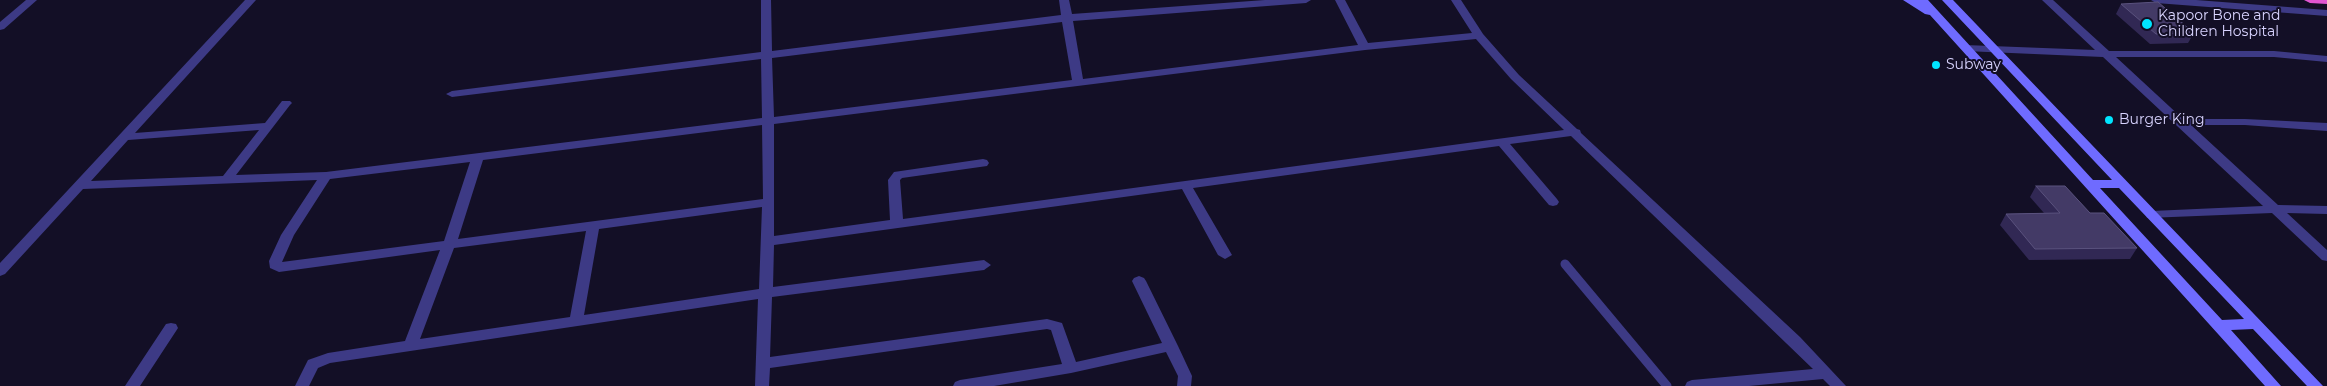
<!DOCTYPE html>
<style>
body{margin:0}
canvas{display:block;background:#130f26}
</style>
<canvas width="2327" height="386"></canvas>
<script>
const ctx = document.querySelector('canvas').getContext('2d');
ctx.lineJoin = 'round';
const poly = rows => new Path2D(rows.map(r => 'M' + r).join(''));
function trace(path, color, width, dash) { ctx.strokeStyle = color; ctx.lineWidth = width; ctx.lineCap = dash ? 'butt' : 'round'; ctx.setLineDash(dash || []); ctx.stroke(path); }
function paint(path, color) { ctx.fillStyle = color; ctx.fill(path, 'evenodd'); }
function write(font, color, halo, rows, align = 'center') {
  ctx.font = font + ' Montserrat,sans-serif'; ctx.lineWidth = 4; ctx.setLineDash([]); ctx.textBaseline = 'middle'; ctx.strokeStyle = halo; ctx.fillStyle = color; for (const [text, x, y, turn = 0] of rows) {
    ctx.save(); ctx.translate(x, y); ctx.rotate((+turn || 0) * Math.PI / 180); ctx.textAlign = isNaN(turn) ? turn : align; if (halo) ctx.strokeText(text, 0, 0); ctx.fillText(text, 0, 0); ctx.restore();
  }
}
trace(poly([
 [1565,264,1667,386]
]), '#3d3a85', 9);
paint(poly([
 [26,0,37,0,4,29,0,30,0,22,26,0],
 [245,0,256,0,135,133,265,123,282,101,290,101,292,103,290,105,236,175,326,172,762,118,761,59,452,97,446,94,452,91,761,52,761,0,771,0,772,51,1061,15,1059,0,1069,0,1072,14,1265,0,1311,0,1306,3,1073,21,1083,79,1358,45,1335,0,1345,0,1368,43,1472,33,1451,0,1461,0,1483,34,1519,75,1577,129,1580,130,1581,133,1800,337,1846,386,1830,386,1823,379,1749,386,1685,386,1687,382,1692,380,1813,369,1571,136,1510,144,1557,199,1559,202,1557,205,1553,206,1549,205,1499,146,1193,188,1232,255,1225,259,1218,255,1182,189,774,245,773,287,984,260,991,265,984,270,772,297,770,357,1047,319,1062,323,1076,362,1162,343,1132,281,1134,278,1139,276,1144,278,1146,281,1178,346,1192,376,1191,386,1177,386,1178,376,1166,352,1071,373,994,386,953,386,955,382,960,380,1062,364,1051,330,1047,329,770,368,769,386,755,386,758,299,330,363,318,368,309,386,295,386,308,360,328,353,405,341,440,250,279,272,270,268,269,261,281,235,317,180,83,189,5,274,0,276,0,263,245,0],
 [1062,22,1072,80,774,117,772,58,1062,22],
 [1476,39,1511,79,1564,130,903,219,900,180,902,178,987,166,989,163,987,160,983,159,894,172,888,180,890,220,774,236,774,124,1365,50,1476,39],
 [762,125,763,199,458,239,483,160,762,125],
 [259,130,223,176,91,181,128,140,259,130],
 [470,162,444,241,282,262,294,235,330,179,470,162],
 [762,207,759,289,584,315,599,229,762,207],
 [586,231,570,317,420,339,454,248,586,231],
 [2042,0,2053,0,2109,51,2274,51,2327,56,2327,62,2274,57,2116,57,2183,119,2245,119,2327,123,2327,131,2245,125,2191,125,2278,205,2327,206,2327,214,2287,213,2327,250,2327,261,2322,260,2272,213,2147,218,2146,215,2147,212,2152,211,2263,206,2103,57,1965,51,1960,48,1965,45,2095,50,2042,0],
 [171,323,176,324,178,328,140,386,125,386,166,324,171,323]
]), '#3d3a85');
paint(poly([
 [2151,0,2196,0,2327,10,2327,16,2156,3,2151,0]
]), '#3d3a85');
paint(poly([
 [1903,0,1928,0,2093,180,2112,180,1942,0,1953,0,2323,386,2307,386,2253,329,2231,330,2281,386,2265,386,1930,15,1925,14,1903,0],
 [2100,188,2119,188,2244,319,2222,320,2100,188]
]), '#6f6bff');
paint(poly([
 [2304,0,2327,0,2327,4,2310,3,2304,0]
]), '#e055d1');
paint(poly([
 [2121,4,2194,33,2188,43,2150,44,2116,14],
 [2036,186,2090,213,2137,248,2130,259,2029,260,2000,225,2006,214,2044,213,2030,197]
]), '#312854');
const building = poly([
 [2158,2,2194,33,2156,34,2121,4,2158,2],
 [2036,186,2065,186,2090,213,2104,213,2137,248,2035,249,2006,214,2060,213,2036,186]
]);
paint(building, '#433a66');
trace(building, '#5a527e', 1);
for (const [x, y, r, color] of [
 [2147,24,6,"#00e5ff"],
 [1936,65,5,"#00e5ff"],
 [2109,120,5,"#00e5ff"]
]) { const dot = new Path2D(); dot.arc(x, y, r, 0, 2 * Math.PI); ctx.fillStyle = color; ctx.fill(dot); trace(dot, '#130f26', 2); }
write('14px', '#d9d4ff', '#130f26', [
 ["Kapoor Bone and",2158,16],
 ["Children Hospital",2158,32],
 ["Subway",1946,65],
 ["Burger King",2119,120]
], 'left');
</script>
